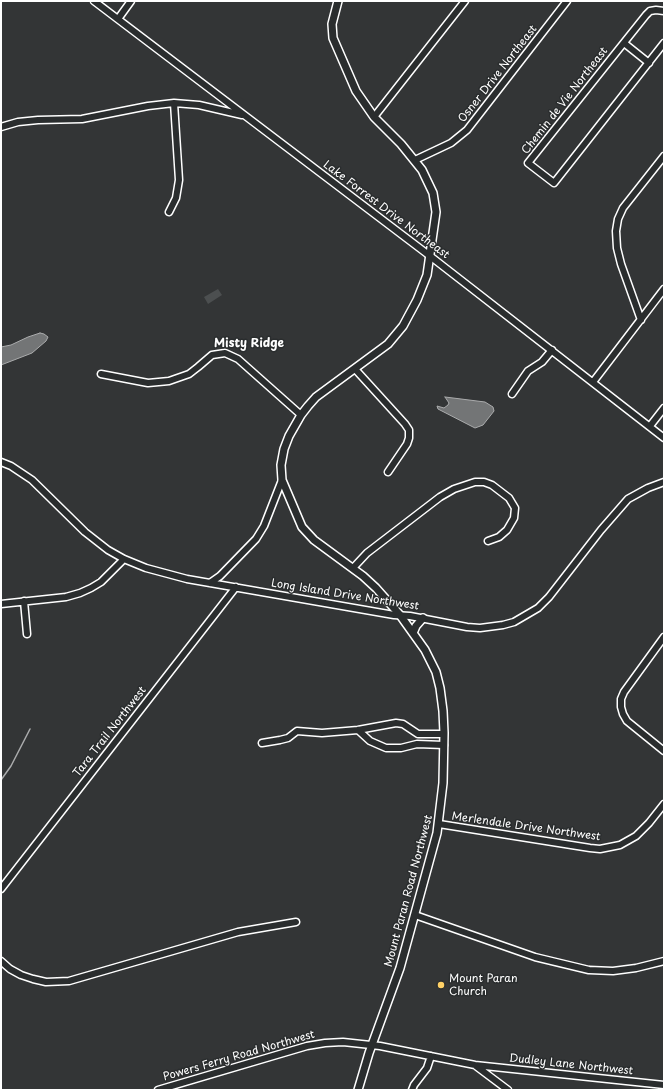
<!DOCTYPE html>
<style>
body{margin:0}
#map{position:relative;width:665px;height:1091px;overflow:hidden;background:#333536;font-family:"Playpen Sans",sans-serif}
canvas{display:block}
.frame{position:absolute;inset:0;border:2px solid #fff;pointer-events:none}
</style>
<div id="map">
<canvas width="665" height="1091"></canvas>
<div class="frame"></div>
</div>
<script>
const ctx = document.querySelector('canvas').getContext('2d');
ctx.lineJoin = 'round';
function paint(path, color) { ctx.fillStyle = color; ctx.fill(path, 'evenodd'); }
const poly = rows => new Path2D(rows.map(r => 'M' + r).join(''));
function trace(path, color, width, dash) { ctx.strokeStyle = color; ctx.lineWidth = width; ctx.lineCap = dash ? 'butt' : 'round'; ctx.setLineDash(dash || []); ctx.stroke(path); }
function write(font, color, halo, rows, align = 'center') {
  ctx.font = font + ' "Playpen Sans",sans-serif'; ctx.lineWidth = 3; ctx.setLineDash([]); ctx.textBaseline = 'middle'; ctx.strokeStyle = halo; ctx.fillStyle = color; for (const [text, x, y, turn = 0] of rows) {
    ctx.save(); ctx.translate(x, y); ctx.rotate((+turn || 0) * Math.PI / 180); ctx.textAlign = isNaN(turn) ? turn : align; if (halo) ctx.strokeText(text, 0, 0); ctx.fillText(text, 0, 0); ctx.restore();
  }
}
paint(poly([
 [218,289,222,295,208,304,204,297]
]), '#4c4f50');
const water = poly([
 [40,333,44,334,48,337,46,341,32,353,1,365,1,347,11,345,28,337,40,333],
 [445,397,485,402,493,407,494,411,483,425,475,428,438,409,437,406,444,408,448,405,449,403,445,397]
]);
paint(water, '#737576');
trace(water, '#abacad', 1);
trace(poly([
 [1,780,11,766,30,729]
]), '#abacad', 1.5);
const minor = poly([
 [94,1,430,256,664,438],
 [664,11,656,10,650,11,646,15,528,163,554,183,664,43],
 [118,19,131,1],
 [624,43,649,63],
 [374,117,465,1],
 [1,127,18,122,38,120,82,119,148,106,174,103,199,105,242,115],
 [415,160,451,143,467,130,567,1],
 [169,212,176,198,179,180,174,103],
 [641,320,621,264,617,248,616,231,618,219,623,208,664,156],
 [355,369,405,424,409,430,409,438,407,444,388,472],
 [101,374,148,383,169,381,189,374,198,367,212,355,225,353,238,359,301,415],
 [593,382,664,289],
 [512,394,528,371,542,362,552,350],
 [650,426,664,408],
 [1,462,11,466,32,480,85,532,108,550,124,559,146,568,187,579,394,615,410,616,467,627,480,628,503,625,514,622,538,608,549,597,601,530,628,499,648,488,664,482],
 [353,568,367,553,440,497,454,489,475,482,484,482,492,485,509,498,515,508,514,518,507,530,499,537,488,541],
 [210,583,220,576,256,539,264,526,282,480],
 [24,601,27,634],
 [1,604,66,597,80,593,91,588,101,582,124,559],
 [664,637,624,692,621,699,621,707,623,714,627,721,664,751],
 [358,730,370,741,386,748,401,748,417,744,444,745],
 [262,743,280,740,288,738,297,731,322,733,358,730,396,723,403,724,418,734,444,734],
 [439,824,590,848,600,849,620,845,636,836,649,823,664,804],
 [1,889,236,587],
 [415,915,535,957,589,970,613,971,636,968,664,961],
 [1,961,10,969,21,975,33,979,46,982,69,981,238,932,296,922],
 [476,1066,508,1090],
 [158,1090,307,1046,325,1043,343,1042,380,1046,475,1065,664,1085],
 [412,1090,414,1085,427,1068,431,1056]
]);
const major = poly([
 [338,1,332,24,333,38,356,91,374,117,401,144,422,170,433,193,436,212,427,275,417,300,403,326,388,344,316,397,308,406,301,415,289,436,284,449,281,465,282,480,302,527,314,540,363,576,376,588,400,615,425,650,436,672,440,688,443,711,444,733,443,783,437,833,400,968,369,1053,358,1090],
 [413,633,416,626,423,618]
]);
trace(minor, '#fff', 9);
trace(major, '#fff', 10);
trace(minor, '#2a2d2e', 6);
trace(major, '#2a2d2e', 7);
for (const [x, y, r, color] of [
 [441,985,4,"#ffd166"]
]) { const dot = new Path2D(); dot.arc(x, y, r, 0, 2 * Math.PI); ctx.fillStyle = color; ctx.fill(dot); trace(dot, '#2a2d2e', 1.5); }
write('11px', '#fff', '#2a2d2e', [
 ["Osner Drive Northeast",498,74,-52],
 ["Chemin de Vie Northeast",565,101,-52],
 ["Lake Forrest Drive Northeast",386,210,37],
 ["Long Island Drive Northwest",345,595,9],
 ["Tara Trail Northwest",110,732,-52],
 ["Merlendale Drive Northwest",526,827,8],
 ["Mount Paran Road Northwest",409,891,-75],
 ["Powers Ferry Road Northwest",239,1056,-16],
 ["Dudley Lane Northwest",571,1065,6]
]);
write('11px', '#fff', '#2a2d2e', [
 ["Mount Paran",449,979],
 ["Church",449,992]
], 'left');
write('bold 12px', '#fff', '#2a2d2e', [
 ["Misty Ridge",249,344]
]);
</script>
